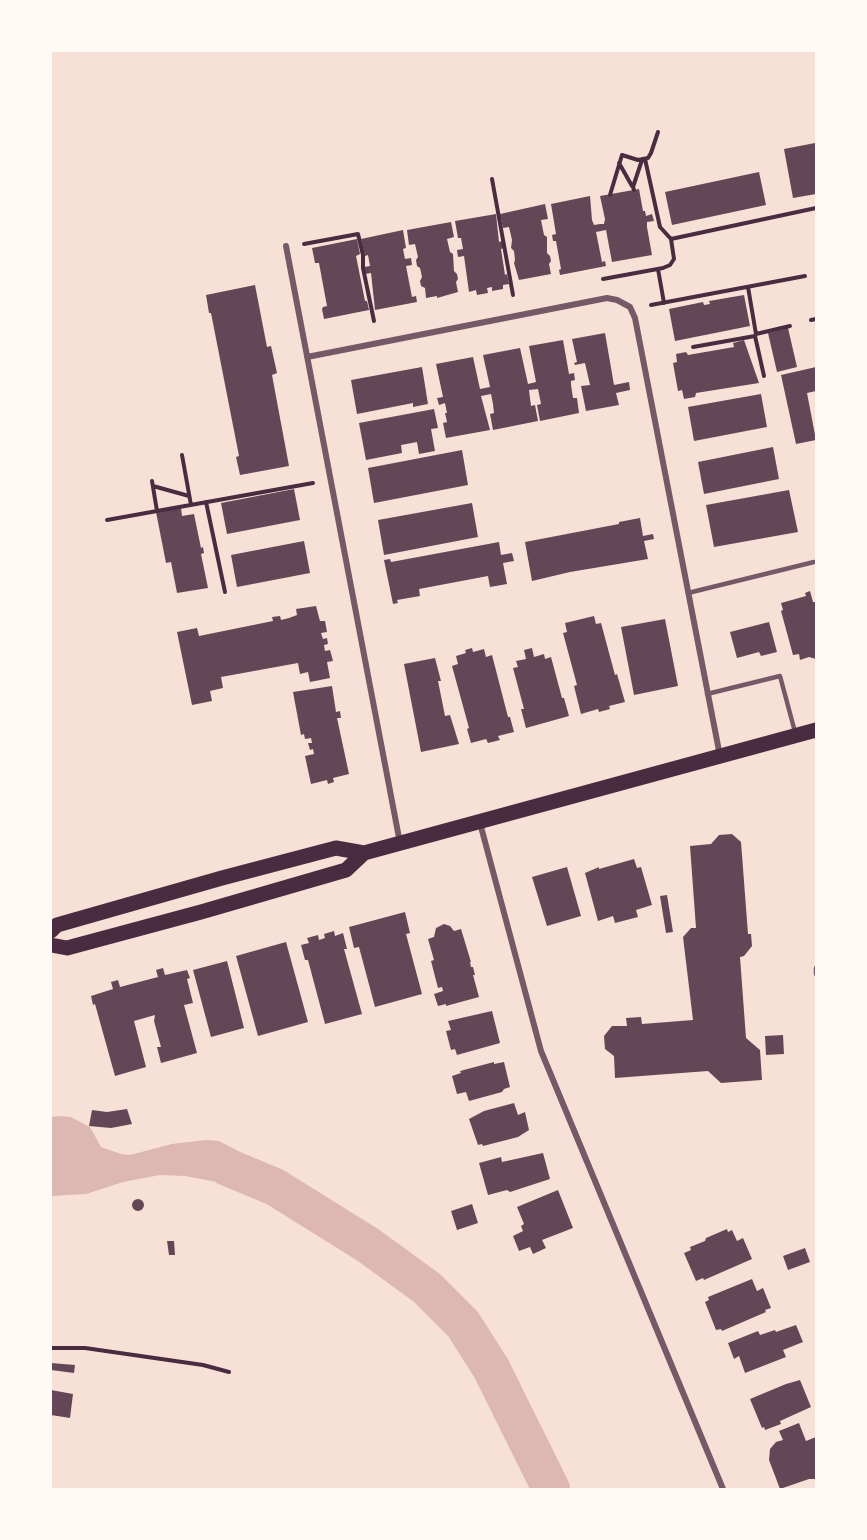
<!DOCTYPE html>
<style>
body{margin:0}
#map{position:relative;width:867px;height:1540px;overflow:hidden;background:#f7e1d7;font-family:Helvetica,sans-serif}
canvas{display:block}
.frame{position:absolute;inset:0;border:52px solid #fffaf5;pointer-events:none}
</style>
<div id="map">
<canvas width="867" height="1540"></canvas>
<div class="frame"></div>
</div>
<script>
const ctx = document.querySelector('canvas').getContext('2d');
ctx.lineJoin = 'round';
function paint(path, color) { ctx.fillStyle = color; ctx.fill(path, 'evenodd'); }
const poly = rows => new Path2D(rows.map(r => 'M' + r).join(''));
function trace(path, color, width, dash) { ctx.strokeStyle = color; ctx.lineWidth = width; ctx.lineCap = dash ? 'butt' : 'round'; ctx.setLineDash(dash || []); ctx.stroke(path); }
paint(poly([
 [60,1116,71,1117,90,1127,101,1147,121,1154,130,1155,172,1144,206,1140,219,1141,282,1174,275,1187,261,1197,239,1186,185,1176,160,1175,123,1182,86,1194,51,1196,51,1117]
]), '#dcb8b0');
trace(poly([
 [227,1167,275,1187,368,1245,427,1288,463,1324,491,1368,551,1489]
]), '#dcb8b0', 38);
paint(poly([
 [815,143,816,194,793,198,784,149],
 [759,172,766,205,672,225,665,192],
 [639,189,643,211,645,211,646,216,652,214,654,221,647,222,647,227,652,255,612,262,606,230,596,232,602,262,605,261,606,266,560,275,559,270,561,269,556,241,553,241,552,235,556,234,551,204,590,196,592,220,594,225,600,224,604,224,605,219,600,196],
 [545,204,548,219,541,220,544,235,547,237,547,253,550,256,551,261,549,264,551,274,519,280,514,263,515,260,514,251,511,248,512,240,509,227,503,228,500,214],
 [496,214,499,242,502,241,504,248,501,249,505,275,507,274,509,284,503,285,503,289,492,291,492,287,487,288,488,293,477,295,476,290,469,292,464,256,458,257,457,250,463,249,461,238,458,238,455,221],
 [451,222,454,237,447,239,450,252,453,254,454,271,457,274,458,279,456,282,458,292,437,298,437,296,426,298,425,288,421,286,420,281,422,277,420,268,417,266,416,260,418,257,415,244,409,245,407,230],
 [403,230,406,248,403,249,405,259,411,258,412,265,406,266,412,297,416,296,417,302,375,310,371,273,365,274,364,267,370,266,368,255,365,256,361,239],
 [357,239,360,254,356,256,365,301,367,301,369,310,324,319,322,309,323,307,327,306,319,263,315,263,312,248],
 [255,285,267,347,271,346,277,373,272,375,289,466,240,475,236,457,239,456,211,313,209,313,206,295],
 [744,295,750,326,675,341,669,309,703,302,704,305,710,304,709,301],
 [788,328,797,367,777,372,768,333],
 [605,333,614,385,629,382,630,390,616,393,619,405,586,411,581,386,590,385,585,363,575,365,574,363,577,362,572,339],
 [563,340,569,374,574,373,575,380,571,381,571,385,573,398,577,398,579,413,540,421,537,405,541,404,538,389,529,390,531,406,535,405,538,421,493,430,490,414,494,413,493,404,491,394,481,396,490,430,446,438,443,423,447,422,445,413,447,413,445,403,439,405,437,398,443,397,436,364,473,357,480,389,490,387,483,355,520,348,528,384,536,382,529,346],
 [744,340,759,383,696,393,695,397,684,399,682,390,678,391,673,363,677,362,676,354,686,352,688,355,734,347,733,343],
 [422,367,428,404,413,407,413,403,357,414,351,380],
 [816,367,816,391,807,393,816,440,796,444,781,375],
 [761,394,767,427,694,441,688,407],
 [434,409,438,428,431,429,435,451,419,454,417,442,401,445,402,453,366,460,359,423],
 [773,447,779,479,704,494,698,462],
 [462,450,468,485,374,503,368,468],
 [294,489,300,520,227,534,221,503],
 [789,490,798,532,714,547,706,505],
 [472,503,478,537,384,555,378,520],
 [181,508,182,516,194,514,201,548,203,547,204,553,201,554,208,588,177,593,171,562,166,563,156,512],
 [640,518,643,536,653,534,654,539,644,541,648,559,570,572,532,581,525,542,619,524,619,522],
 [304,541,310,573,237,587,231,555],
 [499,542,501,555,512,553,514,561,503,563,507,584,490,587,488,576,419,589,420,596,397,600,398,603,393,604,384,560,390,559,391,562],
 [810,591,813,602,816,602,816,659,809,657,800,660,799,654,793,655,781,611,783,610,781,603,806,596,805,593],
 [316,606,320,621,325,621,327,632,321,633,323,639,327,638,328,644,324,645,325,651,330,650,333,661,327,662,330,678,310,682,308,672,300,674,298,663,221,677,223,688,210,691,212,701,192,705,177,632,197,628,199,636,273,621,272,617,280,616,281,620,289,618,297,615,296,609],
 [594,616,596,624,601,623,615,675,617,674,625,702,609,706,610,709,599,712,598,709,581,714,574,686,577,685,563,633,567,632,565,623],
 [665,619,678,686,634,695,621,627],
 [769,622,777,652,761,656,759,652,737,658,730,632],
 [472,648,473,652,484,649,486,657,492,655,508,717,510,717,514,732,498,736,500,740,488,743,486,739,471,743,467,729,469,728,452,666,458,664,456,656,466,653,465,650],
 [532,648,534,657,544,654,545,659,551,657,562,698,564,698,569,716,526,728,521,709,524,709,513,668,518,667,516,661,526,659,524,650],
 [435,658,441,681,438,681,445,716,450,715,459,744,421,752,404,664],
 [332,686,336,712,340,711,341,718,337,718,349,774,333,778,334,782,328,784,327,780,311,784,305,756,314,754,313,749,310,750,308,743,312,743,311,738,305,739,304,734,301,735,293,692],
 [732,834,741,842,748,934,751,934,752,946,744,956,740,957,746,1038,760,1050,762,1080,721,1083,708,1071,615,1078,614,1056,605,1049,604,1036,612,1026,627,1026,626,1018,641,1017,642,1024,693,1020,683,937,691,928,696,928,690,846,711,844,719,835],
 [634,859,637,868,641,867,652,905,636,910,638,917,615,923,613,916,598,921,585,873,599,867,599,869],
 [567,867,581,916,547,926,532,877],
 [667,895,673,932,666,933,660,896],
 [405,912,410,933,406,934,422,994,375,1007,359,947,354,948,349,927],
 [444,924,450,926,454,931,461,929,471,962,470,962,471,967,473,967,475,975,473,975,479,997,446,1006,446,1004,438,1006,434,994,443,991,442,987,438,988,431,961,434,960,428,939,434,937,436,928],
 [334,931,335,936,343,933,347,949,344,949,362,1014,325,1024,308,960,305,960,301,945,309,943,307,938,318,935,319,940,325,938,324,934],
 [286,942,308,1022,258,1036,236,956],
 [227,961,244,1028,211,1037,193,970],
 [163,968,165,975,187,970,190,978,187,979,193,1003,184,1005,197,1053,161,1063,157,1047,161,1047,154,1021,155,1015,134,1021,146,1067,115,1076,95,1004,93,1005,91,996,113,989,111,982,118,980,120,987,158,977,156,970],
 [492,1011,500,1043,457,1055,455,1049,451,1050,446,1031,451,1030,448,1021],
 [783,1035,784,1054,766,1055,765,1036],
 [494,1062,494,1064,504,1062,510,1087,504,1089,502,1092,469,1101,466,1092,457,1094,452,1076,461,1073,460,1071],
 [514,1103,518,1115,525,1112,529,1130,518,1137,483,1146,482,1144,478,1145,469,1119,484,1111],
 [127,1109,132,1124,111,1128,89,1126,92,1110,107,1112],
 [543,1153,550,1179,510,1192,507,1190,488,1195,479,1163,501,1157,502,1162],
 [558,1190,573,1228,542,1240,546,1248,533,1254,530,1247,519,1251,513,1236,523,1231,521,1226,524,1224,517,1207],
 '132 1205a6 6 0 1 1 12 0a6 6 0 1 1-12 0Z',
 [472,1204,478,1223,457,1230,451,1211],
 [727,1229,728,1232,732,1230,737,1241,743,1238,752,1259,704,1280,703,1278,696,1281,684,1253,691,1250,690,1247,705,1241,706,1238],
 [167,1241,174,1241,175,1255,169,1255],
 [805,1248,810,1262,788,1270,783,1256],
 [752,1279,757,1291,763,1288,771,1308,765,1310,766,1312,722,1331,721,1329,716,1330,705,1302,709,1300,708,1297],
 [796,1325,803,1342,783,1350,786,1357,745,1373,739,1356,734,1359,728,1343,758,1331,760,1335,775,1330,776,1332],
 [51,1363,75,1365,74,1373,51,1370],
 [800,1380,811,1407,780,1421,781,1424,765,1430,764,1427,762,1428,750,1399,786,1384],
 [51,1390,73,1394,70,1418,51,1415],
 [799,1423,806,1441,816,1437,816,1479,809,1479,780,1489,769,1460,770,1449,776,1442,783,1440,779,1431]
]), '#644757');
trace(poly([
 [619,163,632,186],
 [492,179,513,295],
 [634,190,633,187,642,160],
 [610,195,622,155,638,160,648,158,651,153,658,132],
 [671,239,816,208],
 [304,244,358,234,363,255,363,268,374,321],
 [658,269,664,303],
 [603,279,663,268,670,265,674,259,671,239,660,227,645,159],
 [748,287,756,334],
 [651,305,805,276],
 [811,320,816,319],
 [693,347,755,336],
 [764,376,755,336,756,334,790,326],
 [182,455,191,505],
 [152,481,157,511],
 [153,486,189,496],
 [206,502,225,592],
 [107,520,313,483],
 [51,1348,85,1348,203,1365,229,1372]
]), '#4a2c40', 4);
trace(poly([
 [688,593,814,562],
 [707,694,780,676,795,732],
 [816,968,816,974]
]), '#755966', 4.5);
trace(poly([
 [286,246,400,843],
 [307,357,607,298,617,300,630,307,635,318,720,756],
 [480,823,541,1051,723,1489]
]), '#755966', 6);
trace(poly([
 [51,931,57,925,222,878,336,848,364,853,816,730],
 [51,945,67,948,201,912,346,870,364,853]
]), '#4a2c40', 15);
</script>
